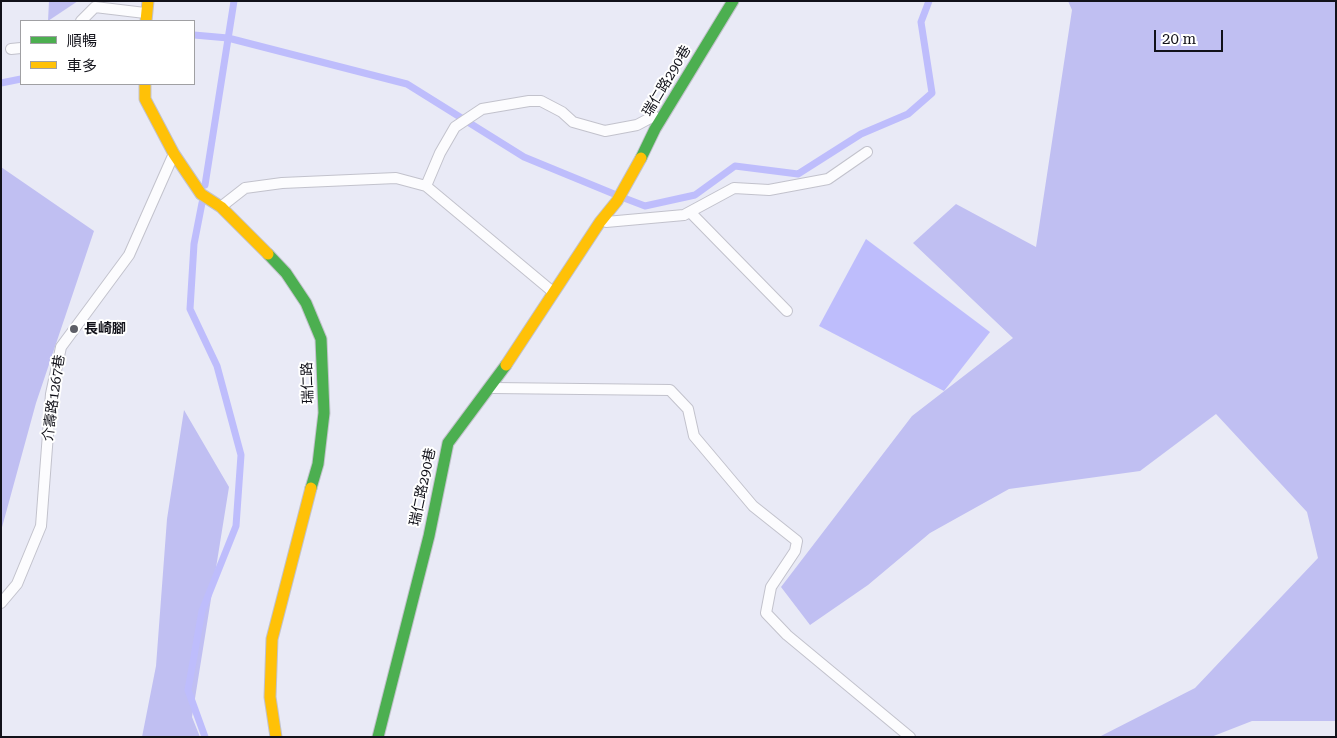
<!DOCTYPE html>
<meta charset="utf-8">
<style>
body{margin:0}
#map{position:relative;width:1337px;height:738px;overflow:hidden;background:#e9eaf6;font-family:"Roboto Serif","Noto Sans TC",serif}
canvas{display:block}
.frame{position:absolute;inset:0;border:2px solid #12121a;pointer-events:none}
.legend{position:absolute;left:20px;top:20px;width:175px;height:65px;box-sizing:border-box;background:#fff;border:1px solid #a0a0a3;margin:0;padding:6px 9px;list-style:none;font-size:15px;color:#12121a}
.legend li{display:flex;align-items:center;gap:10px;height:25px}
.legend b{width:25px;border:1px solid #a0a0a3}
.scale{position:absolute;left:1154px;top:30px;width:69px;height:22px;box-sizing:border-box;border:2px solid #12121a;border-top:0;padding-left:6px;font-size:15px;line-height:18px;white-space:nowrap;color:#12121a;-webkit-text-stroke:4px #fff;paint-order:stroke}
</style>
<div id="map">
<canvas width="1337" height="738"></canvas>
<div class="frame"></div>
<ul class="legend">
<li><b style="height:6px;background:#4caf50"></b>順暢</li>
<li><b style="height:6px;background:#ffc107"></b>車多</li>
</ul>
<div class="scale">20 m</div>
</div>
<script>
const ctx = document.querySelector('canvas').getContext('2d');
ctx.lineJoin = 'round';
function paint(path, color) { ctx.fillStyle = color; ctx.fill(path, 'evenodd'); }
const poly = rows => new Path2D(rows.map(r => 'M' + r).join(''));
function trace(path, color, width, dash) { ctx.strokeStyle = color; ctx.lineWidth = width; ctx.lineCap = dash ? 'butt' : 'round'; ctx.setLineDash(dash || []); ctx.stroke(path); }
function write(font, color, halo, rows, align = 'center') {
  ctx.font = font + ' "Roboto Serif","Noto Sans TC",serif'; ctx.lineWidth = 4; ctx.setLineDash([]); ctx.textBaseline = 'middle'; ctx.strokeStyle = halo; ctx.fillStyle = color; for (const [text, x, y, turn = 0] of rows) {
    ctx.save(); ctx.translate(x, y); ctx.rotate((+turn || 0) * Math.PI / 180); ctx.textAlign = isNaN(turn) ? turn : align; if (halo) ctx.strokeText(text, 0, 0); ctx.fillText(text, 0, 0); ctx.restore();
  }
}
paint(poly([
 [49,1,78,1,48,21],
 [1068,1,1336,1,1336,721,1252,721,1211,737,1099,737,1195,688,1318,558,1307,512,1216,414,1140,471,1009,489,930,533,868,585,810,625,781,587,912,416,1013,338,913,243,956,204,1036,247,1072,10],
 [1,167,94,231,36,403,1,531],
 [184,410,229,487,192,717,200,737,142,737,156,666,167,519]
]), '#c0bff2');
paint(poly([
 [866,239,990,332,944,391,819,326]
]), '#bebdfc');
trace(poly([
 [194,35,228,38,407,84,524,157,614,194],
 [1,83,21,79],
 [205,185,234,1],
 [624,198,645,206,695,195,735,166,798,174,861,134,908,114,932,93,921,22,929,1],
 [202,203,194,244,190,309,217,366,241,455,236,526,202,611,188,690,205,737]
]), '#bebdfc', 7);
const lane = poly([
 [81,21,95,7,145,13],
 [11,49,21,48],
 [426,186,440,153,455,127,482,109,529,101,541,101,562,112,573,122,605,131,637,125,654,116],
 [222,206,245,188,282,183,396,178,426,186,553,292],
 [690,212,787,311],
 [606,222,684,215,734,188,769,190,828,179,867,152],
 [493,388,670,390,688,409,694,436,753,506,797,541,795,551,771,587,766,613,787,635,910,737],
 [1,603,17,584,41,526,51,394,61,347,129,255,172,158]
]);
const fast = poly([
 [641,158,655,129,733,1],
 [268,254,286,273,306,303,321,339,324,413,318,464,311,488],
 [378,737,429,536,448,443,506,365]
]);
const slow = poly([
 [146,21,148,1],
 [145,84,145,99,174,154,201,194,221,207,268,254],
 [506,365,600,222,617,201,641,158],
 [276,737,270,697,272,639,311,488]
]);
trace(lane, '#c2c2cc', 12);
trace(fast, '#c2c2cc', 13);
trace(slow, '#c2c2cc', 13);
trace(lane, '#fcfcfe', 10);
trace(fast, '#4caf50', 11);
trace(slow, '#ffc107', 11);
for (const [x, y, r, color] of [
 [74,329,5,"#5d5e67"]
]) { const dot = new Path2D(); dot.arc(x, y, r, 0, 2 * Math.PI); ctx.fillStyle = color; ctx.fill(dot); trace(dot, '#fff', 2); }
write('14px', '#12121a', '#fff', [
 ["瑞仁路290巷",667,81,-59],
 ["瑞仁路",308,383,-92],
 ["介壽路1267巷",54,398,-82],
 ["瑞仁路290巷",423,487,-78]
]);
write('bold 14px', '#12121a', '#fff', [
 ["長崎腳",84,329]
], 'left');
</script>
